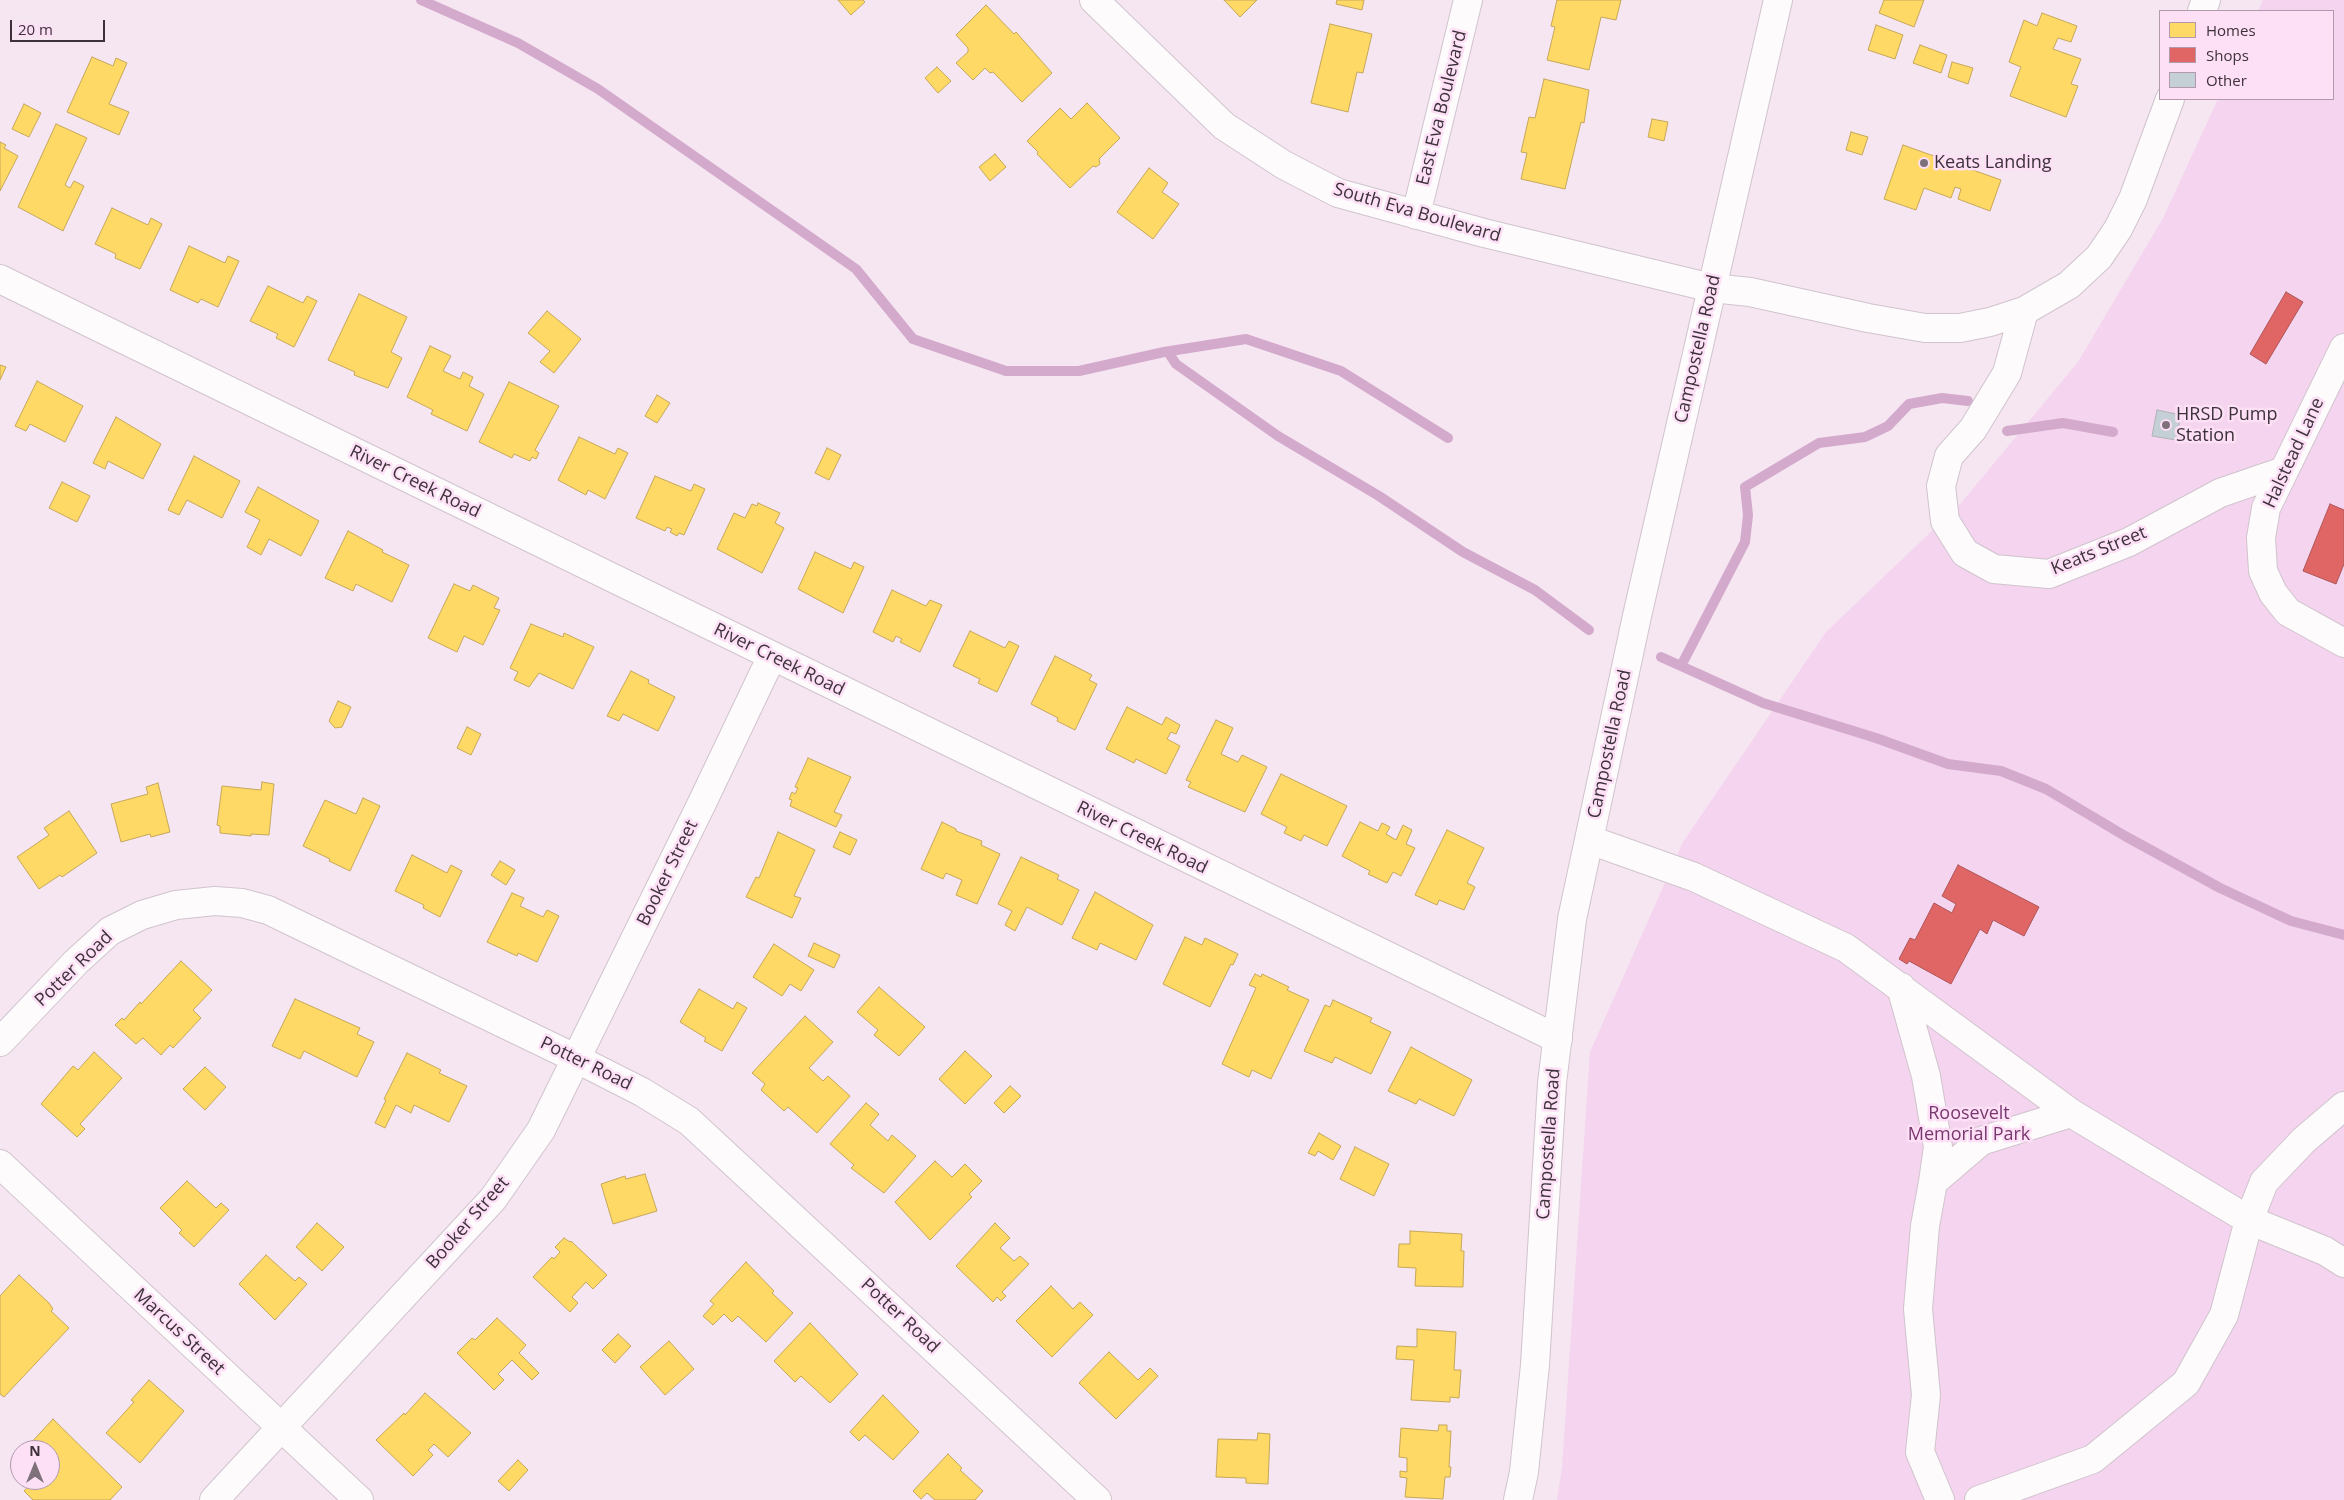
<!DOCTYPE html>
<style>
body{margin:0}
#map{position:relative;width:2344px;height:1500px;overflow:hidden;background:#f6e6f2;font-family:"Open Sans",sans-serif}
canvas{display:block}
.legend{position:absolute;left:2159px;top:10px;width:175px;height:90px;box-sizing:border-box;background:#fddff6;border:1px solid #b09aab;margin:0;padding:6px 9px;list-style:none;font-size:15px;color:#3d323a}
.legend li{display:flex;align-items:center;gap:10px;height:25px}
.legend b{width:25px;border:1px solid #b09aab}
.north{position:absolute;left:10px;top:1440px;width:50px;height:50px;box-sizing:border-box;background:#fddff6;border:1px solid #b09aab;border-radius:50%;rotate:0deg;font-size:14px;font-weight:700;line-height:20px;text-align:center;color:#3d323a}
.north::after{content:'';display:block;margin:auto;width:18px;height:22px;background:#7e717a;clip-path:polygon(50% 0,100% 100%,50% 72%,0 100%)}
.scale{position:absolute;left:10px;top:20px;width:95px;height:22px;box-sizing:border-box;border:2px solid #3d323a;border-top:0;padding-left:6px;font-size:15px;line-height:18px;white-space:nowrap;color:#3d323a;-webkit-text-stroke:4px #fddff6;paint-order:stroke}
</style>
<div id="map">
<canvas width="2344" height="1500"></canvas>
<ul class="legend">
<li><b style="height:14px;background:#ffd966"></b>Homes</li>
<li><b style="height:14px;background:#e06666"></b>Shops</li>
<li><b style="height:14px;background:#c5cfd6"></b>Other</li>
</ul>
<div class="north">N</div>
<div class="scale">20 m</div>
</div>
<script>
const ctx = document.querySelector('canvas').getContext('2d');
ctx.lineJoin = 'round';
function paint(path, color) { ctx.fillStyle = color; ctx.fill(path, 'evenodd'); }
const poly = rows => new Path2D(rows.map(r => 'M' + r).join(''));
function trace(path, color, width, dash) { ctx.strokeStyle = color; ctx.lineWidth = width; ctx.lineCap = dash ? 'butt' : 'round'; ctx.setLineDash(dash || []); ctx.stroke(path); }
function write(font, color, halo, rows, align = 'center') {
  ctx.font = font + ' "Open Sans",sans-serif'; ctx.lineWidth = 5; ctx.setLineDash([]); ctx.textBaseline = 'middle'; ctx.strokeStyle = halo; ctx.fillStyle = color; for (const [text, x, y, turn = 0] of rows) {
    ctx.save(); ctx.translate(x, y); ctx.rotate((+turn || 0) * Math.PI / 180); ctx.textAlign = isNaN(turn) ? turn : align; if (halo) ctx.strokeText(text, 0, 0); ctx.fillText(text, 0, 0); ctx.restore();
  }
}
paint(poly([
 [2263,0,2344,0,2344,1500,1557,1500,1562,1467,1590,1052,1683,842,1826,632,1961,503,2078,362,2163,218,2218,99,2333,99,2333,11,2258,11]
]), '#f4d4ee');
const homes = poly([
 [838,0,863,0,865,2,851,15,838,0],
 [1224,0,1257,0,1240,17,1224,0],
 [1337,0,1364,0,1362,10,1336,4,1337,0],
 [1557,0,1621,0,1616,20,1601,17,1589,70,1547,60,1555,27,1551,26,1557,0],
 [1884,0,1924,0,1914,27,1879,13,1884,0],
 [986,5,1014,34,1016,32,1052,73,1022,102,993,72,990,73,985,68,973,80,956,63,968,52,968,48,956,35,986,5],
 [2042,13,2077,26,2071,42,2058,38,2053,49,2081,59,2071,84,2078,86,2066,117,2010,96,2021,67,2009,62,2024,20,2037,26,2042,13],
 [1330,24,1372,34,1363,73,1357,72,1348,112,1311,103,1330,24],
 [1876,25,1903,35,1895,59,1868,50,1876,25],
 [1920,45,1947,55,1941,73,1913,63,1920,45],
 [92,57,113,66,116,58,127,63,109,104,129,112,119,135,67,112,92,57],
 [1952,62,1973,68,1968,84,1948,77,1952,62],
 [937,67,951,81,938,93,925,78,937,67],
 [1544,79,1589,90,1584,123,1581,122,1565,189,1521,179,1527,153,1521,152,1529,117,1535,118,1544,79],
 [1087,103,1120,138,1099,159,1100,164,1096,167,1093,166,1070,188,1037,154,1038,152,1027,141,1060,108,1071,119,1087,103],
 [24,104,41,113,29,137,12,129,24,104],
 [1652,119,1668,122,1664,141,1648,137,1652,119],
 [56,124,87,138,65,185,70,188,74,181,84,186,63,231,18,207,56,124],
 [1851,132,1868,137,1862,155,1846,150,1851,132],
 [0,142,6,145,4,148,18,156,0,191,0,142],
 [1903,145,2001,180,1990,211,1958,199,1961,189,1955,187,1951,198,1924,188,1916,210,1884,199,1903,145],
 [995,154,1006,167,990,181,979,167,995,154],
 [1149,168,1168,183,1162,192,1179,204,1153,239,1117,212,1149,168],
 [112,208,148,225,151,218,162,224,140,269,115,258,116,254,95,244,112,208],
 [189,246,225,263,228,256,239,261,218,307,201,299,198,303,170,290,189,246],
 [268,286,303,303,307,296,317,301,294,347,276,338,278,334,250,321,268,286],
 [359,294,407,317,391,352,402,358,388,388,354,375,355,372,328,360,359,294],
 [547,311,581,339,554,373,540,362,550,351,528,333,547,311],
 [430,346,451,356,443,371,460,379,463,372,473,377,469,386,484,394,467,431,431,414,433,410,407,397,430,346],
 [0,365,6,367,0,380,0,365],
 [37,381,83,406,65,442,30,424,26,431,15,426,37,381],
 [509,382,559,406,535,450,539,453,536,459,532,457,530,461,514,454,512,458,479,442,509,382],
 [657,395,670,403,657,423,645,416,657,395],
 [116,417,161,444,143,479,108,461,105,469,93,463,116,417],
 [579,437,615,454,618,448,628,453,605,499,588,490,586,495,558,480,579,437],
 [827,448,841,455,829,480,815,473,827,448],
 [194,456,240,481,222,518,187,500,179,515,168,510,194,456],
 [655,476,691,491,694,484,705,489,684,535,679,533,677,536,670,532,672,529,667,527,665,531,636,518,655,476],
 [62,482,90,496,77,522,49,508,62,482],
 [258,487,319,521,301,556,269,539,261,555,247,547,260,520,245,512,258,487],
 [758,503,780,513,775,523,784,528,762,573,717,549,734,513,745,518,752,504,757,506,758,503],
 [348,531,383,550,382,552,409,565,392,602,356,584,353,591,325,578,348,531],
 [815,552,851,569,854,562,864,567,843,613,798,589,815,552],
 [454,584,470,591,473,585,499,598,494,608,500,610,483,645,464,636,457,652,428,638,454,584],
 [892,590,926,606,930,600,942,605,920,652,900,642,902,639,896,636,893,642,873,632,892,590],
 [531,624,563,637,564,633,594,647,573,689,539,673,529,687,514,680,518,672,510,668,531,624],
 [970,631,1005,648,1009,641,1019,646,997,692,978,683,980,679,953,666,970,631],
 [1055,656,1092,675,1089,680,1097,684,1075,730,1057,721,1058,718,1031,704,1055,656],
 [631,671,649,680,648,683,675,697,658,731,623,714,619,721,607,716,631,671],
 [338,701,351,707,342,727,335,728,329,721,338,701],
 [1127,707,1162,725,1166,717,1180,725,1176,734,1171,732,1167,739,1180,746,1166,774,1136,759,1134,763,1106,749,1127,707],
 [1216,720,1233,728,1221,754,1238,762,1242,755,1267,767,1245,812,1188,787,1191,782,1186,780,1216,720],
 [467,727,481,734,471,755,457,748,467,727],
 [808,758,851,777,834,812,842,815,836,827,790,806,792,800,789,799,792,792,795,794,798,788,795,787,808,758],
 [1281,774,1347,806,1327,846,1304,835,1301,841,1284,833,1287,827,1261,814,1281,774],
 [262,782,274,784,269,835,251,834,251,836,220,833,220,826,217,825,222,786,261,790,262,782],
 [158,783,170,832,151,837,150,834,121,842,111,804,148,794,146,787,158,783],
 [363,798,380,806,350,871,329,861,330,859,303,846,325,800,356,814,363,798],
 [69,811,97,853,62,877,60,875,39,889,17,857,49,835,44,828,69,811],
 [942,822,956,829,956,831,982,841,981,845,1000,854,977,904,956,895,962,880,946,873,943,879,921,869,942,822],
 [1360,822,1378,831,1382,823,1390,827,1386,834,1396,840,1403,825,1412,830,1406,844,1415,848,1401,876,1393,872,1387,883,1368,874,1370,871,1342,856,1360,822],
 [1447,830,1484,848,1467,883,1475,887,1464,910,1439,900,1437,905,1415,895,1447,830],
 [778,832,815,850,794,896,801,898,792,918,746,897,756,877,759,878,778,832],
 [840,832,857,840,850,855,833,847,840,832],
 [412,855,447,873,451,865,462,871,440,917,423,908,424,905,395,891,412,855],
 [1021,857,1059,875,1057,879,1079,890,1062,925,1027,907,1015,931,1005,925,1012,911,998,904,1021,857],
 [500,861,515,870,506,885,491,875,500,861],
 [1095,892,1153,925,1136,960,1100,943,1097,950,1072,938,1095,892],
 [512,893,524,898,520,906,543,917,547,910,559,916,537,962,518,953,517,956,487,942,512,893],
 [1185,937,1202,945,1205,938,1238,954,1233,965,1231,964,1210,1007,1163,984,1185,937],
 [814,943,840,955,834,968,808,956,814,943],
 [774,944,814,970,801,991,790,984,782,996,753,977,774,944],
 [181,961,212,990,193,1010,201,1018,173,1048,170,1045,161,1055,143,1038,136,1044,115,1025,122,1018,124,1020,140,1002,141,1004,181,961],
 [1255,974,1261,977,1262,974,1289,987,1287,990,1309,1000,1271,1079,1252,1070,1249,1077,1222,1064,1256,988,1249,985,1255,974],
 [879,987,925,1027,899,1056,874,1035,878,1030,857,1012,879,987],
 [699,989,733,1009,737,1002,747,1008,722,1051,704,1041,706,1038,680,1022,699,989],
 [295,999,360,1028,357,1034,374,1042,357,1077,304,1051,300,1059,272,1046,295,999],
 [1333,1000,1372,1018,1370,1022,1391,1032,1371,1074,1335,1057,1332,1063,1304,1051,1325,1005,1330,1007,1333,1000],
 [805,1016,833,1042,809,1068,823,1081,828,1076,850,1096,817,1133,788,1107,784,1111,761,1090,765,1084,752,1073,805,1016],
 [1411,1047,1472,1080,1454,1116,1419,1099,1416,1104,1388,1091,1411,1047],
 [965,1051,992,1076,965,1104,939,1079,965,1051],
 [94,1052,122,1078,80,1124,85,1129,77,1137,41,1104,73,1066,78,1070,94,1052],
 [407,1053,441,1070,439,1073,467,1086,449,1122,414,1105,411,1113,396,1105,385,1128,375,1123,386,1100,384,1099,407,1053],
 [205,1067,226,1087,205,1110,183,1089,205,1067],
 [1010,1086,1021,1096,1004,1113,994,1103,1010,1086],
 [866,1103,879,1114,870,1125,888,1141,892,1135,916,1156,884,1193,851,1168,854,1165,830,1144,866,1103],
 [1319,1133,1341,1146,1333,1160,1318,1151,1315,1156,1308,1153,1319,1133],
 [1355,1147,1389,1164,1374,1196,1340,1179,1355,1147],
 [935,1161,952,1177,965,1164,982,1181,969,1194,972,1197,930,1240,895,1202,935,1161],
 [645,1174,657,1211,613,1224,601,1184,625,1176,626,1179,645,1174],
 [187,1181,216,1208,221,1203,229,1210,194,1247,179,1233,182,1230,160,1208,187,1181],
 [317,1223,344,1247,322,1271,296,1247,317,1223],
 [995,1223,1010,1238,1000,1248,1014,1261,1020,1256,1029,1264,1002,1292,1006,1296,1001,1301,997,1297,993,1302,956,1266,995,1223],
 [1410,1231,1462,1234,1461,1251,1464,1251,1463,1287,1415,1286,1416,1268,1398,1267,1399,1244,1410,1244,1410,1231],
 [564,1238,570,1242,571,1241,607,1275,593,1289,586,1282,572,1297,578,1303,570,1312,533,1277,552,1257,554,1259,560,1252,555,1247,564,1238],
 [266,1255,295,1281,299,1277,307,1284,275,1320,239,1284,266,1255],
 [746,1262,774,1291,772,1293,793,1313,766,1342,738,1316,732,1322,724,1314,713,1325,703,1316,714,1304,710,1301,746,1262],
 [19,1275,49,1303,53,1309,51,1311,69,1328,4,1397,0,1394,0,1296,19,1275],
 [1051,1286,1073,1309,1080,1302,1093,1315,1052,1357,1016,1321,1051,1286],
 [497,1318,526,1345,519,1353,539,1373,532,1380,512,1360,498,1374,504,1380,494,1390,457,1353,472,1338,475,1340,497,1318],
 [810,1323,858,1374,830,1403,801,1376,795,1382,774,1361,810,1323],
 [1417,1329,1456,1332,1454,1370,1461,1370,1459,1398,1450,1397,1450,1402,1411,1400,1414,1360,1396,1359,1397,1346,1417,1347,1417,1329],
 [618,1334,631,1346,615,1363,602,1350,618,1334],
 [669,1341,694,1369,665,1395,640,1367,669,1341],
 [1109,1352,1138,1380,1150,1368,1158,1376,1116,1419,1079,1383,1109,1352],
 [149,1380,184,1411,140,1463,106,1433,134,1402,131,1400,149,1380],
 [425,1393,471,1433,448,1457,434,1444,428,1450,433,1455,413,1476,376,1440,404,1413,405,1415,425,1393],
 [883,1395,919,1432,893,1460,865,1435,859,1441,850,1432,883,1395],
 [53,1419,122,1487,110,1500,33,1500,24,1491,34,1480,50,1480,50,1450,32,1450,28,1446,53,1419],
 [1439,1425,1447,1425,1447,1431,1451,1431,1449,1467,1451,1467,1450,1477,1445,1477,1443,1499,1405,1497,1407,1478,1400,1477,1400,1471,1407,1472,1407,1458,1399,1457,1401,1428,1438,1431,1439,1425],
 [1258,1433,1270,1434,1268,1484,1246,1483,1246,1478,1216,1477,1218,1439,1257,1440,1258,1433],
 [948,1454,962,1468,960,1470,983,1491,975,1500,935,1500,927,1493,921,1499,913,1491,948,1454],
 [518,1460,528,1470,509,1491,498,1481,518,1460]
]);
paint(homes, '#ffd966');
trace(homes, '#c5a759', 1);
const shops = poly([
 [2286,292,2303,302,2266,364,2250,354,2286,292],
 [2330,504,2344,510,2344,564,2336,584,2303,571,2330,504],
 [1958,865,2039,907,2024,936,1993,920,1987,934,1980,929,1951,984,1909,961,1907,964,1899,959,1910,938,1915,940,1934,903,1952,913,1956,904,1942,896,1958,865]
]);
paint(shops, '#e06666');
trace(shops, '#af5659', 1);
trace(poly([
 [421,0,518,43,598,89,856,269,913,339,1006,371,1079,371,1164,352,1246,339,1341,371,1448,438],
 [1168,352,1176,364,1278,436,1379,496,1463,552,1535,590,1589,630],
 [2007,431,2063,423,2113,432],
 [1661,657,1763,703,1876,738,1948,764,2001,771,2046,789,2125,836,2220,888,2291,921,2344,935],
 [1681,666,1745,542,1748,515,1745,487,1819,443,1865,437,1888,426,1909,404,1942,398,1968,401]
]), '#d4aacc', 10);
const building = poly([
 [2157,410,2181,415,2176,440,2152,436,2157,410]
]);
paint(building, '#c5cfd6');
trace(building, '#b2b3b9', 1);
const minor = poly([
 [1094,0,1224,126,1284,165,1338,193,1484,233,1712,288,1750,292,1868,318,1925,328,1960,328,1990,322,2024,311,2069,285,2099,257,2118,229,2133,199,2170,99],
 [2202,11,2206,0],
 [1416,215,1468,0],
 [0,279,1558,1039],
 [2024,311,2007,373,1973,429,1949,456,1941,486,1945,521,1965,553,1994,569,2049,574,2129,542,2220,493,2284,471],
 [2344,348,2266,508,2261,538,2263,571,2273,593,2288,612,2344,643],
 [1590,840,1694,877,1846,948,2071,1113],
 [1901,987,1926,1076,1938,1147,1933,1182],
 [0,1042,76,962,110,931,142,915,176,905,215,901,242,903,268,910,575,1058,642,1092,689,1121,1097,1500],
 [0,1164,359,1500],
 [214,1500,493,1199,541,1130,702,803,772,656],
 [1940,1500,1920,1452,1926,1395,1918,1309,1925,1226,1933,1182,1981,1141,2071,1113,2249,1220,2325,1251,2344,1263],
 [1979,1500,2093,1459,2186,1383,2224,1315,2249,1220,2264,1182,2304,1140,2344,1106]
]);
const major = poly([
 [1518,1500,1524,1472,1535,1365,1552,1083,1572,919,1637,616,1778,0]
]);
trace(minor, '#d0c4cd', 30);
trace(major, '#d0c4cd', 30);
trace(minor, '#fefbfd', 28);
trace(major, '#fefbfd', 28);
for (const [x, y, r, color] of [
 [1924,163,5,"#7e717a"],
 [2166,425,5,"#7e717a"]
]) { const dot = new Path2D(); dot.arc(x, y, r, 0, 2 * Math.PI); ctx.fillStyle = color; ctx.fill(dot); trace(dot, '#fddff6', 2); }
write('18px', '#3d323a', '#fddff6', [
 ["East Eva Boulevard",1442,108,-76],
 ["South Eva Boulevard",1417,213,16],
 ["Campostella Road",1698,349,-77],
 ["Halstead Lane",2294,453,-65],
 ["River Creek Road",415,482,26],
 ["Keats Street",2099,551,-22],
 ["River Creek Road",779,660,26],
 ["Campostella Road",1610,744,-78],
 ["River Creek Road",1142,838,26],
 ["Booker Street",668,873,-64],
 ["Potter Road",74,969,-44],
 ["Potter Road",586,1064,26],
 ["Campostella Road",1549,1144,-86],
 ["Booker Street",468,1223,-49],
 ["Potter Road",900,1316,43],
 ["Marcus Street",179,1332,43]
]);
write('18px', '#3d323a', '#fddff6', [
 ["Keats Landing",1934,163],
 ["HRSD Pump",2176,415],
 ["Station",2176,436]
], 'left');
write('18px', '#78376e', '#fddff6', [
 ["Roosevelt",1969,1114],
 ["Memorial Park",1969,1135]
]);
</script>
